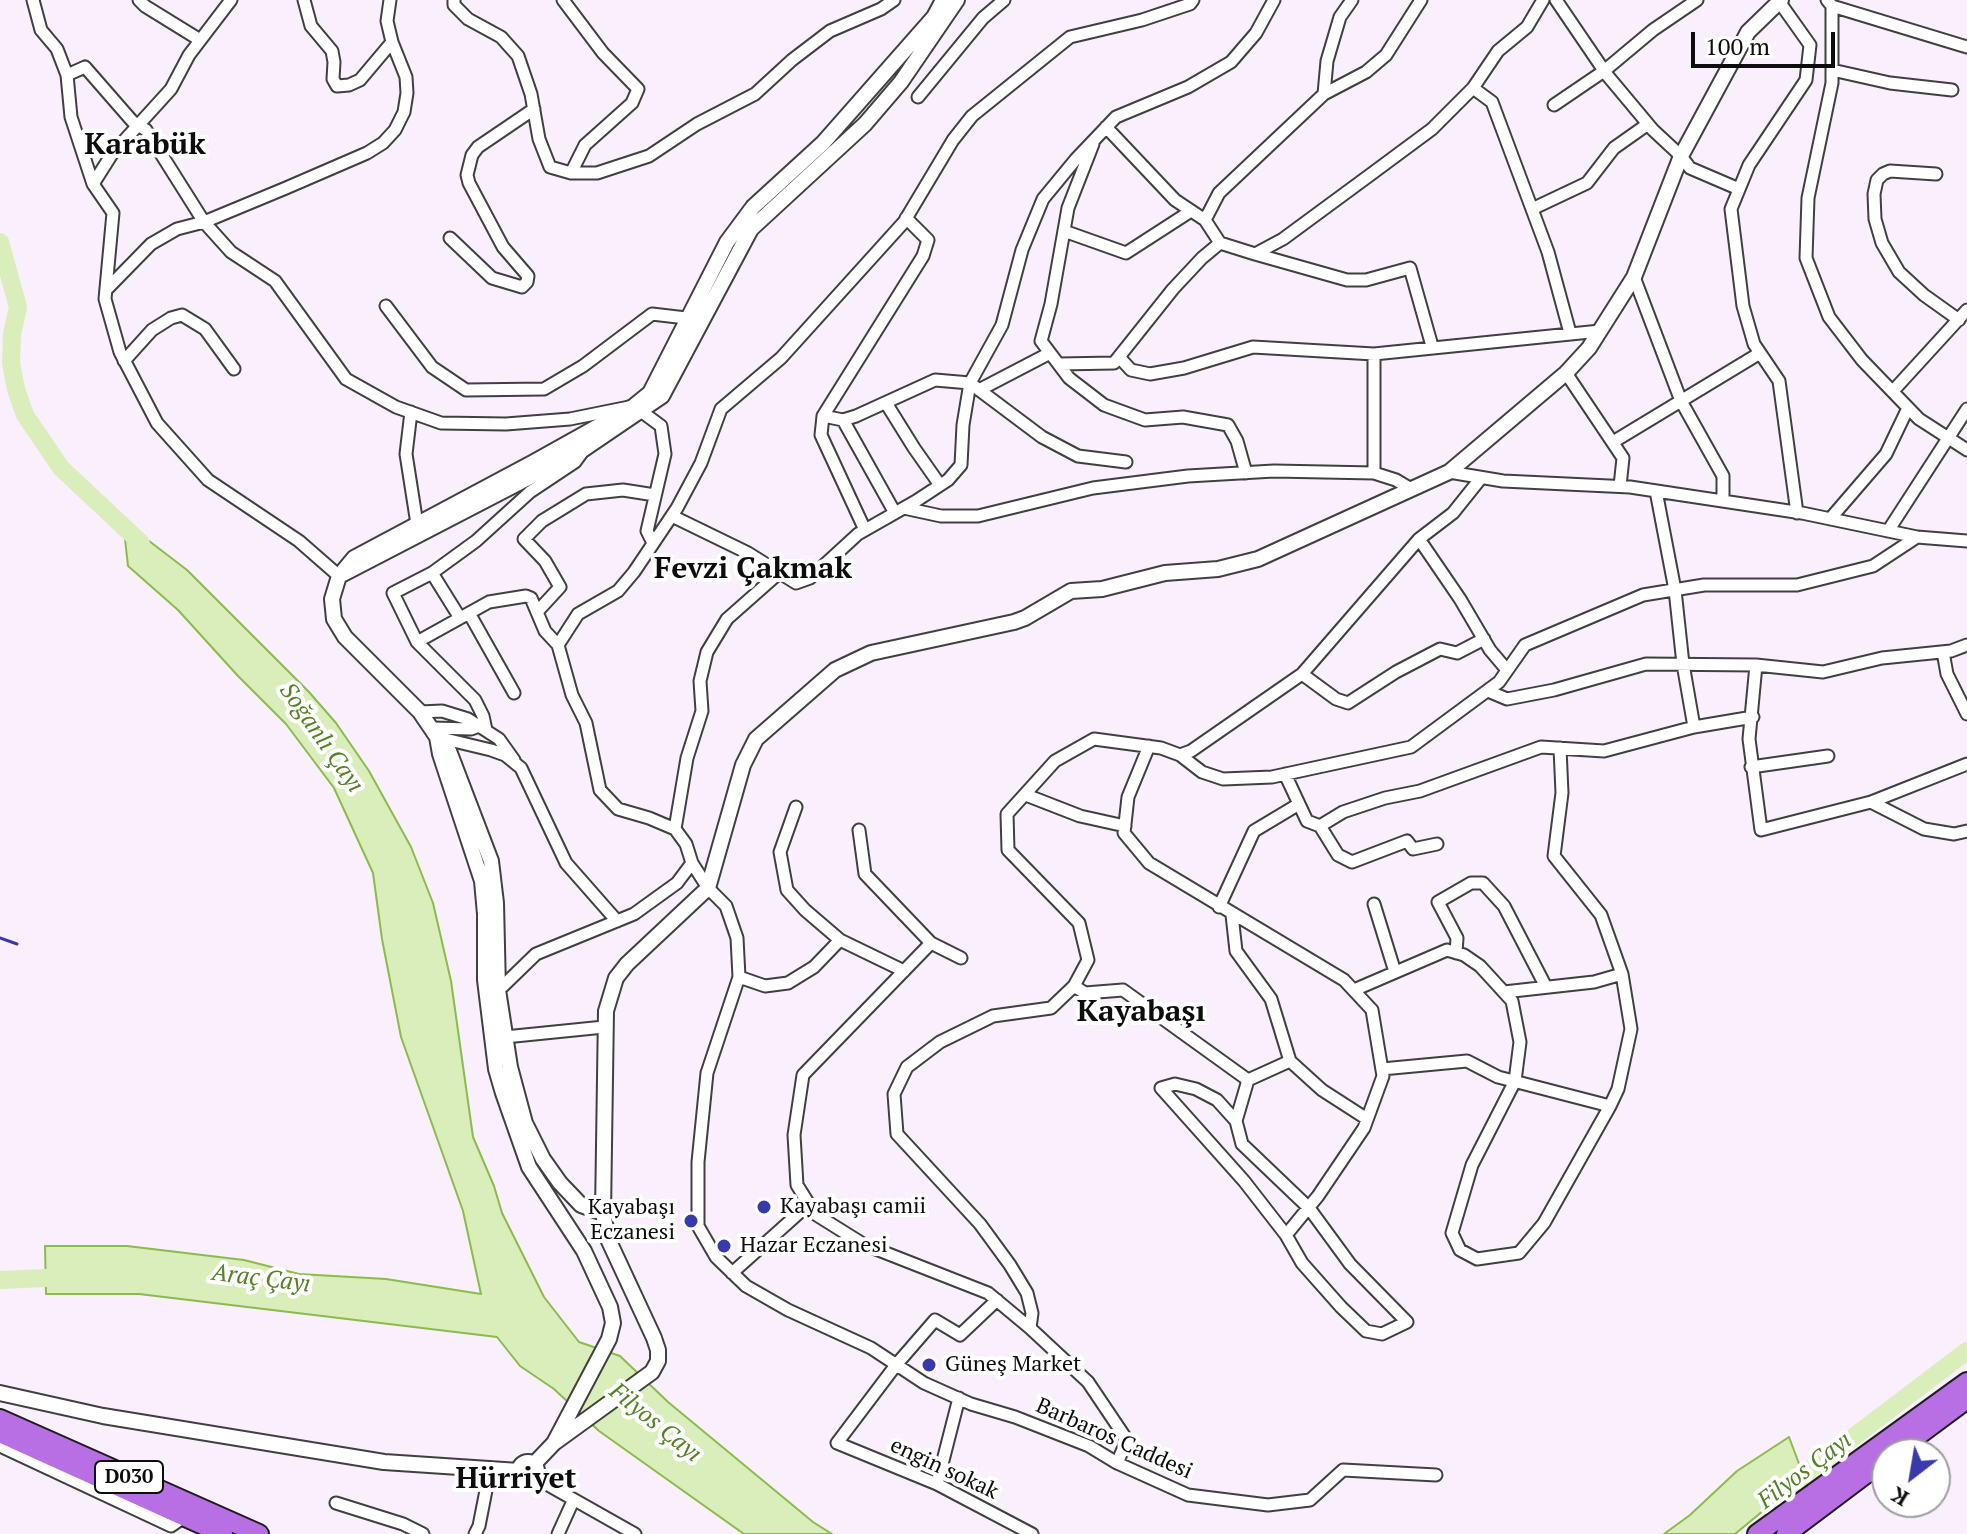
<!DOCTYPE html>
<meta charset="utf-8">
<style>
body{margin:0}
#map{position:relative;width:1967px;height:1534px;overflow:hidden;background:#faeffd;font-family:"PT Serif",serif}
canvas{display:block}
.north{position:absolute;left:1871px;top:1438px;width:80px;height:80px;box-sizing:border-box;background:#fff;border:2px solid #9e9e9e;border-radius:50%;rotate:211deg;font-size:22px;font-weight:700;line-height:32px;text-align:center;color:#0d0d0d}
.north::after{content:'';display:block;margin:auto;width:28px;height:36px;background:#3839aa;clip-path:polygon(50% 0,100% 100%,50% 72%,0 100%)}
.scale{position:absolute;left:1691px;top:32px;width:144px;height:36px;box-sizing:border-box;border:4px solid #0d0d0d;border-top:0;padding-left:10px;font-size:24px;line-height:28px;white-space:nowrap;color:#0d0d0d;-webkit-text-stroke:6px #fff;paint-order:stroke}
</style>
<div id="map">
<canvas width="1967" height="1534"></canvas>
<div class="north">K</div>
<div class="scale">100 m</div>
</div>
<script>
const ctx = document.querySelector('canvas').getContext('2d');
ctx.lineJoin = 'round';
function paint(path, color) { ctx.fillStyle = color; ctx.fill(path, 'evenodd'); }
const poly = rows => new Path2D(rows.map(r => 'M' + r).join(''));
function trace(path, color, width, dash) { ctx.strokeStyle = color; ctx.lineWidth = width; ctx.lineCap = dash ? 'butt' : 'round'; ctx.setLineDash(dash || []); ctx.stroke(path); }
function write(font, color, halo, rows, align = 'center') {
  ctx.font = font + ' "PT Serif",serif'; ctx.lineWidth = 8; ctx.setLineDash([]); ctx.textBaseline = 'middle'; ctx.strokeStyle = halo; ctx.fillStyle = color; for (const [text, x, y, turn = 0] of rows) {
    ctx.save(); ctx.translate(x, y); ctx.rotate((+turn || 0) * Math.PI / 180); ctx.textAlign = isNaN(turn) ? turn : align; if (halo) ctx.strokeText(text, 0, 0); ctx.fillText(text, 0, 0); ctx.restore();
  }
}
const water = poly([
 [123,521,187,570,309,692,336,723,369,771,411,847,433,903,451,981,473,1137,494,1186,502,1213,544,1297,579,1342,620,1356,668,1402,813,1522,832,1534,744,1534,599,1431,554,1389,520,1366,497,1337,139,1294,46,1294,45,1246,127,1246,244,1260,299,1274,386,1279,481,1294,463,1211,401,1037,382,939,373,873,334,788,286,724,238,676,178,610,128,566,123,521],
 [1789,1437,1804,1477,1735,1534,1664,1534,1690,1515,1737,1471,1789,1437]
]);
paint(water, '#d9eeba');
trace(water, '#8abb4b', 2);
trace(poly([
 [0,242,18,307,12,334,11,363,16,389,25,415,61,468,141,543],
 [0,1280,68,1277],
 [1785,1489,1967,1351]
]), '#d9eeba', 18);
const minor = poly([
 [33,0,41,30,57,49,67,75,71,117,93,184,113,213,105,299,120,352,157,423,208,480,299,541,339,576],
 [139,0,145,6,200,40],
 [304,0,311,26,332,51,334,62,333,79,337,86,349,85,360,80,392,42],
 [454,0,454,5,468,19,501,37,518,56,531,94,539,139,550,167,571,173,597,173,649,156,697,124,755,94,792,60,830,31,881,9,894,0],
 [563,0,603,53,638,89,632,103,585,145,571,173],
 [1556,0,1607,75,1653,130,1681,156,1690,168,1739,189],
 [1778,0,1810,45,1806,80,1749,165,1731,209,1743,306,1754,344,1779,381,1797,513],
 [1827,0,1832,6,1832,83,1808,198,1806,258,1829,317,1862,360,1919,419,1967,450],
 [1832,6,1967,47],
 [1832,70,1890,83,1952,90],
 [67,75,85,67,133,122,146,130,204,222,231,252,275,281,346,379,396,407,441,423,506,424,570,419,634,406,661,426,665,454,647,531,653,543],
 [1473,88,1492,102,1548,252,1570,333],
 [1324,94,1366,72,1386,55,1421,0],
 [918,97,983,18,1004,0],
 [1554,105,1604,71,1653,30,1697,0],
 [1106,127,1175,200,1205,220],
 [1093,144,1068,208,1051,304,1041,341,1069,378,1104,405,1145,420,1183,417,1228,425,1237,441,1246,473],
 [1936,174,1890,171,1883,174,1877,180,1874,194,1875,219,1882,243,1899,272,1924,295,1959,320],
 [93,184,112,154,171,89,189,55,231,0],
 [1532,209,1587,183,1614,148,1648,124],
 [1064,231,1126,253,1191,211],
 [450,238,492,278,522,287,527,282,528,276,503,247,469,183,467,175,472,155,478,147,534,109],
 [1220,243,1255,254,1283,239,1374,172,1432,129,1473,88,1498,51,1527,27,1543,0],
 [1255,254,1347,280,1366,280,1410,268,1432,346],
 [1634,277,1681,401,1723,476,1723,501],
 [107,289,151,244,177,229,204,222,286,188,367,153,383,143,395,130,404,112,407,93,406,77,392,42,387,21,390,0],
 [386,306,432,367,466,390,544,389,583,366,652,314,686,318],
 [1374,354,1374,473],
 [1119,357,1131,370,1150,374,1184,368,1253,347,1374,354,1600,331],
 [124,361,152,330,171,318,182,315,205,329,234,369],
 [1059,364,1114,363,1173,289,1202,258,1220,243,1205,220,1219,193,1324,94,1327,61,1340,17,1352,0],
 [1566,373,1623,458,1620,486],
 [979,390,1050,353],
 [1893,391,1967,310],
 [886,403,914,448,940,485],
 [411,412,406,454,417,524],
 [823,416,843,420,856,416,935,380,970,383,1042,437,1078,456,1126,462],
 [843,420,895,513],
 [1613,442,1760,353],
 [1449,472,1503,481,1630,487,1802,513,1917,537,1967,541],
 [1656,491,1675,590,1683,664,1694,727],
 [904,508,941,516,978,516,1093,488,1188,476,1274,471,1374,473,1396,480,1411,489],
 [672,516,748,553,796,583,810,578,858,534,916,501,948,480,961,465,963,425,970,383,1002,325,1022,250,1043,199,1076,159,1116,117,1188,87,1231,62,1256,33,1274,0],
 [1830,519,1886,454,1908,408],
 [865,530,821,435,823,416,923,256,928,240,906,218],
 [1888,531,1967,409],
 [1419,539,1460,599,1490,650,1507,670],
 [432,573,460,618],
 [537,612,560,587,545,561,524,539,542,521,586,494,623,490,655,495],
 [469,613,514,693],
 [417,642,489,602,526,596,531,598,545,631,558,645],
 [1943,652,1947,674,1967,714],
 [1756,665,1749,739,1761,830,1871,802,1924,829,1954,834,1967,831],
 [1302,674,1336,699,1348,703,1396,672,1440,649,1457,653,1484,639],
 [1488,691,1507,699,1554,690,1646,664,1756,665,1823,672,1882,658,1951,651,1967,645],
 [420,712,442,711,468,719,499,739,514,760],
 [432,728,471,729,479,726],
 [486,730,483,716,475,700,417,642,393,593,432,573,476,541,530,492,575,462,583,451],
 [437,737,491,750,505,755,521,768,566,863,617,921],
 [1149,746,1128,797,1124,833,1149,863,1344,980,1372,1010,1383,1076,1364,1128,1318,1196,1286,1235],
 [1180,755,1191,751,1302,674,1419,539,1453,513,1481,478],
 [1751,767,1828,756],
 [1285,774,1307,821,1320,826,1343,812,1385,798,1420,791,1541,747,1604,751,1694,727,1753,717],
 [1026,795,1080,816,1125,826],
 [1871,802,1967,764],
 [796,807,780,852,787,890,805,910,840,940,904,971],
 [1320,826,1338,855,1352,862,1407,841,1413,849,1437,844],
 [675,829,687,758,702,711,700,681,707,652,727,619,779,573],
 [859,830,865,874,931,943,961,958],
 [692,863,708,888,726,906,737,938,739,977,707,1073,698,1162,698,1226,716,1257,746,1286,788,1310,871,1348,924,1383,971,1404,1015,1417,1089,1446,1117,1463,1188,1495,1268,1505,1310,1500,1343,1470,1436,1475],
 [1374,904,1395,972],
 [1219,907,1254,831,1299,804],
 [1232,915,1236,951,1271,999,1290,1061,1322,1090,1367,1119],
 [931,943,803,1075,794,1135,797,1185,815,1214,863,1244,988,1293,1030,1328,1088,1382,1127,1440,1117,1463],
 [1456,953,1457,938,1438,902,1471,883,1483,883,1504,906,1546,987],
 [739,977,765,986,788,983,814,967,840,940],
 [1074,986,1085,993,1123,990,1248,1080,1290,1061],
 [1354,990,1447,950,1464,955,1480,966,1512,1001,1520,1042,1515,1081,1472,1165,1452,1233,1460,1250,1477,1259,1519,1253,1544,1223,1610,1106,1618,1089,1631,1029,1622,974,1601,915,1554,856,1562,793,1560,748],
 [493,991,503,986,536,954,634,914,677,883,692,863,686,844,675,829,649,818,618,809,600,790,586,723,572,695,558,645,578,614,618,591,634,572,677,508,701,463,721,409,781,358,904,222,953,140,972,116,1070,37,1142,20,1190,4,1193,0],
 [1504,992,1594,982,1622,974],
 [505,1037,604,1027],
 [1382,1069,1467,1061,1498,1077,1610,1106],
 [1236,1121,1217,1100,1196,1089,1175,1084,1161,1088,1244,1181,1286,1235,1302,1263,1341,1307,1366,1331,1382,1334,1407,1322,1350,1264,1309,1208,1242,1144,1236,1121,1248,1080],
 [732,1273,809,1204],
 [997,1300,960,1335,935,1320,896,1365,837,1443,937,1484,1032,1534],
 [1030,1328,1032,1313,1027,1293,1010,1265,980,1224,897,1134,894,1094,907,1067,940,1042,993,1016,1051,1008,1074,986,1088,960,1079,923,1008,850,1007,814,1055,761,1094,739,1161,748,1180,755,1202,772,1223,779,1272,777,1411,747,1499,682,1525,645,1643,595,1704,585,1797,585,1873,566,1917,537],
 [0,1446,171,1526,184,1517],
 [534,1477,635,1534],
 [937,1484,959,1398],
 [336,1503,403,1524,423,1534],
 [475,1534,479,1526,490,1470],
 [558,1534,573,1501]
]);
const tertiary = poly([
 [343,574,584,449,662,396,751,229,865,124,901,82,957,0],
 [440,745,449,751,491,861,496,903,498,990,510,1067,525,1123,543,1159,560,1183,581,1205,603,1213],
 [0,1393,103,1416,384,1462,519,1471],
 [554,1443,652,1372,658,1361,658,1350,654,1338,608,1239,603,1213,606,1011,616,978,627,964,708,888,743,765,756,739,835,670,871,653,1014,622,1025,618,1071,591,1102,589,1165,573,1218,569,1258,559,1449,472,1566,373,1589,348,1634,277,1681,156,1748,32,1781,0],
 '519 1471a9 9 0 1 1 18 0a9 9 0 1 1-18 0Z',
 [534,1464,554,1443,609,1339,613,1323,610,1307,584,1251,529,1167,503,1093,496,1069,485,980,485,914,482,881,440,754,437,737,420,712,345,637,334,619,332,599,339,576,354,558,534,462,634,406,650,393,727,242,753,207,823,143,934,17,943,0]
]);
const trunk = poly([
 [0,1419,259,1534],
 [0,1433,223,1534],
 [1893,1454,1967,1399],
 [1757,1534,1967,1382],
 [1786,1534,1887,1458]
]);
trace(minor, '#404040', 15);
trace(tertiary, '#404040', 18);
trace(trunk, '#1e1e1e', 22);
trace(minor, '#fff', 11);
trace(tertiary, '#fff', 14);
trace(trunk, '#b86fe4', 18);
trace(poly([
 [0,938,17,944]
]), '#3839aa', 3);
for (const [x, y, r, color] of [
 [764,1207,8,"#3839aa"],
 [691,1221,8,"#3839aa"],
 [724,1246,8,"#3839aa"],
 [929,1365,8,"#3839aa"]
]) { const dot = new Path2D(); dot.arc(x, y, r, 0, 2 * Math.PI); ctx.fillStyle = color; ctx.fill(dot); trace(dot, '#fff', 3); }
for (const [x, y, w] of [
 [129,1477,68]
]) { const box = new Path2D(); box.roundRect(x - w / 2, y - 16, w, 32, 6); ctx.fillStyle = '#fff'; ctx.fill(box); trace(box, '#0d0d0d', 2); }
write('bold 20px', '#0d0d0d', null, [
 ["D030",129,1477]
]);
write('22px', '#0d0d0d', '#fff', [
 ["Kayabaşı camii",780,1207],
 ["Kayabaşı",675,1208,"right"],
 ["Eczanesi",675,1233,"right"],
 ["Hazar Eczanesi",740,1246],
 ["Güneş Market",945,1365]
], 'left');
write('22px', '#0d0d0d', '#fff', [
 ["Barbaros Caddesi",1114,1439,24],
 ["engin sokak",944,1469,25]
]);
write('italic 24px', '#558225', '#fff', [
 ["Soğanlı Çayı",321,738,55],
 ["Araç Çayı",261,1279,7],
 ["Filyos Çayı",655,1423,39],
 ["Filyos Çayı",1805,1471,-37]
]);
write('bold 30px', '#0d0d0d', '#fff', [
 ["Karabük",145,145],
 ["Fevzi Çakmak",753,569],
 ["Kayabaşı",1141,1012],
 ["Hürriyet",516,1479]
]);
</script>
